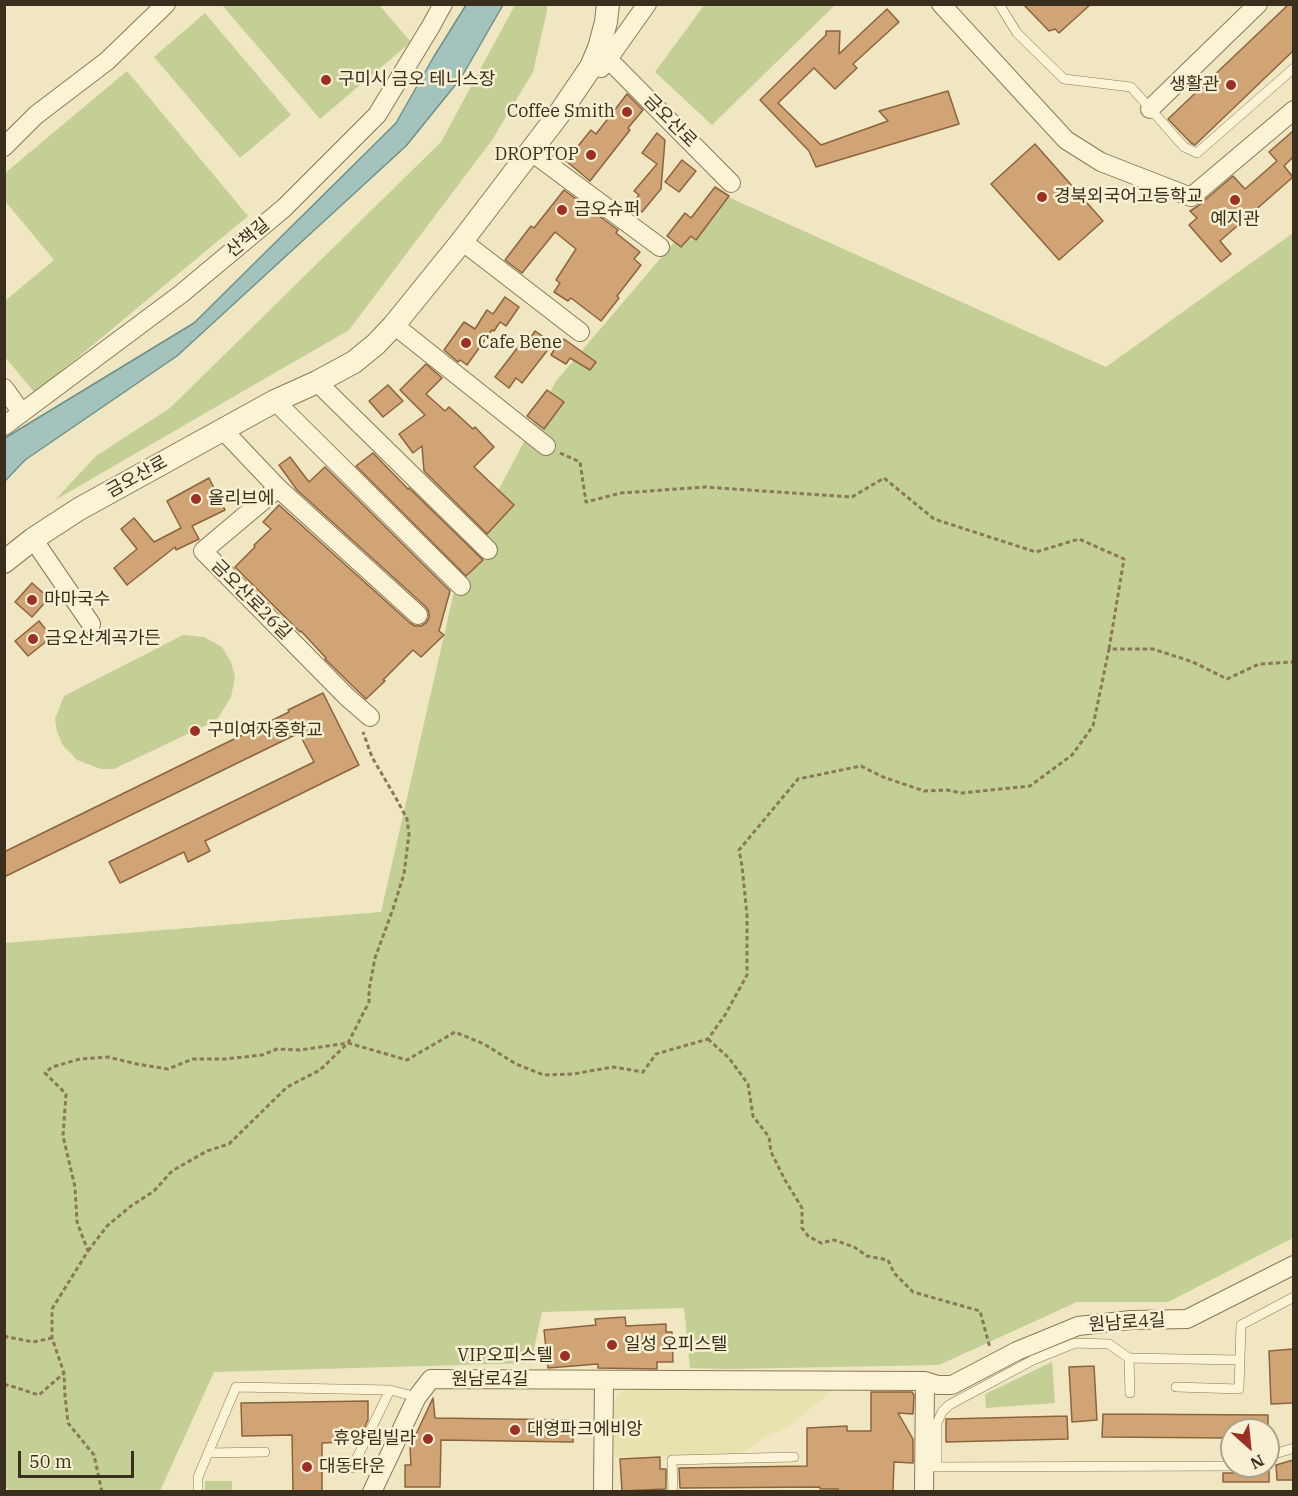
<!DOCTYPE html>
<meta charset="utf-8">
<style>
body{margin:0}
#map{position:relative;width:1298px;height:1496px;overflow:hidden;background:#f0e7c2;font-family:"IBM Plex Serif",serif}
canvas{display:block}
.frame{position:absolute;inset:0;border:6px solid #3a2e1d;pointer-events:none}
.north{position:absolute;left:1220px;top:1418px;width:60px;height:60px;box-sizing:border-box;background:#f7f0d2;border:2px solid #aba28a;border-radius:50%;rotate:153deg;font-size:16px;font-weight:700;line-height:24px;text-align:center;color:#3a2e1d}
.north::after{content:'';display:block;margin:auto;width:21px;height:27px;background:#9d2f25;clip-path:polygon(50% 0,100% 100%,50% 72%,0 100%)}
.scale{position:absolute;left:18px;top:1451px;width:116px;height:27px;box-sizing:border-box;border:3px solid #3a2e1d;border-top:0;padding-left:8px;font-size:18px;line-height:21px;white-space:nowrap;color:#3a2e1d;-webkit-text-stroke:4px #f7f0d2;paint-order:stroke}
</style>
<div id="map">
<canvas width="1298" height="1496"></canvas>
<div class="frame"></div>
<div class="north">N</div>
<div class="scale">50 m</div>
</div>
<script>
const ctx = document.querySelector('canvas').getContext('2d');
ctx.lineJoin = 'round';
function paint(path, color) { ctx.fillStyle = color; ctx.fill(path, 'evenodd'); }
const poly = rows => new Path2D(rows.map(r => 'M' + r).join(''));
function trace(path, color, width, dash) { ctx.strokeStyle = color; ctx.lineWidth = width; ctx.lineCap = dash ? 'butt' : 'round'; ctx.setLineDash(dash || []); ctx.stroke(path); }
function write(font, color, halo, rows, align = 'center') {
  ctx.font = font + ' "IBM Plex Serif","Noto Sans KR",serif'; ctx.lineWidth = 5; ctx.setLineDash([]); ctx.textBaseline = 'middle'; ctx.strokeStyle = halo; ctx.fillStyle = color; for (const [text, x, y, turn = 0] of rows) {
    ctx.save(); ctx.translate(x, y); ctx.rotate((+turn || 0) * Math.PI / 180); ctx.textAlign = isNaN(turn) ? turn : align; if (halo) ctx.strokeText(text, 0, 0); ctx.fillText(text, 0, 0); ctx.restore();
  }
}
paint(poly([
 [836,1387,790,1426,763,1438,740,1455,614,1457,614,1402,624,1388]
]), '#e6e3af');
paint(poly([
 [705,4,835,4,835,5,712,125,655,72],
 [222,5,379,5,411,42,320,119],
 [515,5,547,5,547,11,533,72,492,140,349,330,55,500,96,456,170,408,441,142],
 [205,13,291,115,240,158,154,57],
 [127,71,248,216,35,393,5,357,5,301,54,260,5,201,4,174],
 [717,192,1106,367,1293,233,1293,1238,1168,1302,1077,1302,939,1365,726,1369,690,1368,684,1308,542,1312,531,1363,214,1372,160,1491,10,1492,5,1485,5,943,381,912,461,561,556,381],
 [183,635,204,637,222,647,231,662,235,677,231,697,217,720,114,769,101,769,77,760,62,744,57,731,55,719,64,696],
 [1052,1362,1055,1403,986,1408,985,1394],
 [205,1481,232,1481,232,1491,205,1491]
]), '#c3cf95');
const water = poly([
 [466,5,503,5,461,78,406,146,177,356,25,460,5,481,5,438,194,323,396,123,433,58,466,5]
]);
paint(water, '#a4c3bd');
trace(water, '#6b918b', 1.5);
const building = poly([
 [1023,4,1091,4,1059,33,1055,29,1049,31,1023,4],
 [1289,4,1293,4,1293,51,1195,145,1191,143,1168,119,1289,4],
 [887,9,899,22,853,64,857,68,835,89,814,68,778,103,821,145,888,121,879,111,948,91,959,124,816,167,809,151,760,100,826,35,826,31,840,31,839,54,887,9],
 [627,94,643,110,628,128,630,130,590,181,566,161,591,130,596,134,627,94],
 [1293,131,1293,157,1284,166,1293,177,1220,241,1231,254,1221,262,1189,225,1197,218,1190,211,1198,206,1233,176,1245,189,1277,161,1269,152,1293,131],
 [657,133,665,140,661,189,642,212,632,204,639,195,634,191,657,164,642,153,657,133],
 [1035,144,1103,221,1059,260,991,184,1035,144],
 [682,160,696,171,679,192,665,182,682,160],
 [715,187,729,196,696,240,691,236,681,247,667,236,685,213,691,218,715,187],
 [564,190,618,230,616,233,640,252,634,259,641,265,617,296,619,298,601,321,571,298,568,301,554,292,560,283,556,280,576,249,555,232,522,273,505,260,531,226,534,228,564,190],
 [505,297,519,307,506,326,500,322,494,331,492,330,467,365,460,360,458,362,444,350,464,322,475,329,487,310,493,314,505,297],
 [535,331,553,343,522,383,516,378,509,388,495,377,525,338,529,340,535,331],
 [564,339,596,362,590,370,570,358,566,364,551,355,558,343,560,345,564,339],
 [426,364,442,378,426,394,445,411,449,407,473,429,475,427,494,447,474,467,514,505,487,534,424,471,422,446,413,453,399,434,425,415,400,390,426,364],
 [388,385,403,401,383,417,369,401,388,385],
 [547,390,564,402,544,429,527,416,547,390],
 [373,453,408,489,409,488,483,560,466,576,356,466,373,453],
 [290,457,309,482,325,467,450,591,439,631,444,635,421,657,413,650,383,680,385,681,366,699,325,659,326,658,301,631,300,632,235,567,255,547,254,545,271,529,263,522,279,505,410,623,415,626,421,626,426,623,429,618,429,612,426,607,297,490,279,465,290,457],
 [209,478,225,510,192,526,199,539,176,550,175,547,127,585,114,568,137,549,121,529,134,518,154,542,181,528,167,501,209,478],
 [32,583,49,598,32,617,15,602,32,583],
 [39,621,52,637,28,656,15,641,39,621],
 [323,693,359,765,205,841,210,851,188,862,184,852,120,883,109,862,314,762,299,733,4,877,4,852,289,712,288,710,323,693],
 [625,1317,626,1326,666,1324,666,1332,672,1332,673,1362,657,1362,657,1369,598,1368,598,1364,548,1368,544,1330,596,1325,595,1319,625,1317],
 [1293,1349,1293,1403,1271,1404,1269,1351,1293,1349],
 [1094,1366,1097,1420,1072,1422,1069,1367,1094,1366],
 [871,1392,912,1392,914,1395,913,1414,898,1413,913,1439,913,1463,894,1462,893,1491,838,1491,838,1489,820,1489,820,1487,680,1488,679,1468,807,1466,807,1428,847,1426,847,1431,871,1431,871,1392],
 [433,1398,435,1418,573,1420,573,1442,441,1440,440,1487,405,1487,405,1465,411,1465,410,1447,433,1398],
 [368,1401,368,1420,362,1433,341,1433,342,1442,322,1443,322,1491,293,1491,292,1435,242,1436,241,1403,368,1401],
 [1103,1414,1268,1415,1268,1430,1232,1430,1232,1438,1102,1437,1103,1414],
 [1067,1416,1068,1439,946,1442,946,1419,1067,1416],
 [660,1457,660,1469,666,1469,666,1489,622,1491,620,1459,660,1457],
 [1293,1460,1293,1480,1277,1480,1276,1465,1293,1460],
 [1237,1470,1269,1470,1269,1482,1223,1482,1223,1473,1233,1473,1237,1470]
]);
paint(building, '#d0a475');
trace(building, '#8c633c', 1.5);
const service = poly([
 [999,4,1017,33,1064,79,1131,87,1184,147,1197,153,1294,68],
 [1176,1387,1239,1389,1241,1325,1294,1297],
 [1130,1393,1129,1358,1240,1360],
 [208,1453,265,1452],
 [1268,1456,1294,1448],
 [924,1467,1232,1466],
 [937,1467,937,1423,942,1412,949,1405,1033,1360,1075,1343,1109,1344,1129,1358],
 [352,1468,390,1390],
 [198,1492,198,1477,236,1387,390,1390,417,1397],
 [673,1492,672,1460,794,1457]
]);
const minor = poly([
 [941,4,1066,140,1101,162,1191,197,1294,110],
 [608,59,731,183],
 [601,68,608,59,647,4],
 [1150,109,1258,4],
 [4,147,36,115,107,61,166,4],
 [530,151,660,247],
 [462,241,580,332],
 [394,325,546,446],
 [317,382,488,550],
 [4,388,22,413],
 [275,401,461,586],
 [4,426,181,294,284,208,377,115,431,26,443,4],
 [223,430,278,488,418,615],
 [278,488,203,551,347,697,370,717],
 [33,539,91,624],
 [372,1492,417,1397,431,1379,925,1381,938,1385,952,1385,1017,1351,1078,1326,1131,1320,1187,1319,1294,1265],
 [603,1492,604,1380],
 [924,1492,925,1381]
]);
const tertiary = poly([
 [4,562,33,539,79,509,275,401,317,382,354,362,376,344,394,325,462,241,559,114,591,67,599,48,606,22,608,4]
]);
trace(service, '#8b7858', 10);
trace(minor, '#8b7858', 20);
trace(tertiary, '#8b7858', 24);
trace(poly([
 [560,453,580,462,586,502,621,493,705,487,852,497,884,478,934,519,1036,552,1079,539,1124,559,1109,649],
 [708,1039,729,1058,748,1084,753,1116,769,1137,771,1152,785,1180,802,1208,802,1228,808,1236,821,1243,834,1240,854,1247,867,1256,888,1260,894,1273,913,1292,980,1311,990,1348],
 [88,1251,107,1226,131,1206,154,1191,172,1171,207,1151,229,1144,287,1087,320,1070,348,1043,369,1002,369,990,375,958,393,909,404,874,409,834,407,819,397,800,372,757,363,732],
 [4,1336,8,1337,33,1342,52,1338],
 [4,1385,8,1385,39,1395,64,1373],
 [102,1492,94,1455,68,1423,65,1396,64,1373,52,1338,52,1309,88,1251,77,1222,75,1187,63,1136,66,1094,45,1073,52,1067,80,1059,108,1057,137,1064,168,1069,193,1059,225,1059,262,1055,277,1049,300,1050,348,1043,407,1060,455,1032,484,1044,516,1064,544,1075,573,1074,613,1067,643,1072,656,1054,708,1039,725,1015,747,975,747,915,742,866,739,850,798,779,861,766,883,777,924,791,947,790,962,793,1030,786,1072,755,1093,726,1109,649,1153,649,1193,662,1227,679,1259,664,1294,662]
]), '#8b7858', 3, [4.5, 3]);
trace(service, '#fbf3d5', 9);
trace(minor, '#fbf3d5', 18);
trace(tertiary, '#fbf3d5', 22);
for (const [x, y, r, color] of [
 [326,80,6,"#9d2f25"],
 [1231,85,6,"#9d2f25"],
 [627,112,6,"#9d2f25"],
 [591,155,6,"#9d2f25"],
 [1042,197,6,"#9d2f25"],
 [1235,200,6,"#9d2f25"],
 [562,210,6,"#9d2f25"],
 [466,343,6,"#9d2f25"],
 [196,499,6,"#9d2f25"],
 [32,600,6,"#9d2f25"],
 [33,639,6,"#9d2f25"],
 [195,731,6,"#9d2f25"],
 [612,1345,6,"#9d2f25"],
 [565,1356,6,"#9d2f25"],
 [515,1430,6,"#9d2f25"],
 [428,1439,6,"#9d2f25"],
 [307,1467,6,"#9d2f25"]
]) { const dot = new Path2D(); dot.arc(x, y, r, 0, 2 * Math.PI); ctx.fillStyle = color; ctx.fill(dot); trace(dot, '#f7f0d2', 2); }
write('18px', '#3a2e1d', '#f7f0d2', [
 ["구미시 금오 테니스장",338,80],
 ["생활관",1219,85,"right"],
 ["Coffee Smith",615,112,"right"],
 ["DROPTOP",579,155,"right"],
 ["경북외국어고등학교",1054,197],
 ["금오슈퍼",574,210],
 ["예지관",1235,220,"center"],
 ["Cafe Bene",478,343],
 ["올리브에",208,499],
 ["마마국수",44,600],
 ["금오산계곡가든",45,639],
 ["구미여자중학교",207,731],
 ["일성 오피스텔",624,1345],
 ["VIP오피스텔",553,1356,"right"],
 ["대영파크에비앙",527,1430],
 ["휴양림빌라",416,1439,"right"],
 ["대동타운",319,1467]
], 'left');
write('18px', '#3a2e1d', '#f7f0d2', [
 ["금오산로",670,121,45],
 ["산책길",248,238,-40],
 ["금오산로",137,477,-29],
 ["금오산로26길",251,600,45],
 ["원남로4길",1127,1323,-4],
 ["원남로4길",490,1380]
]);
</script>
